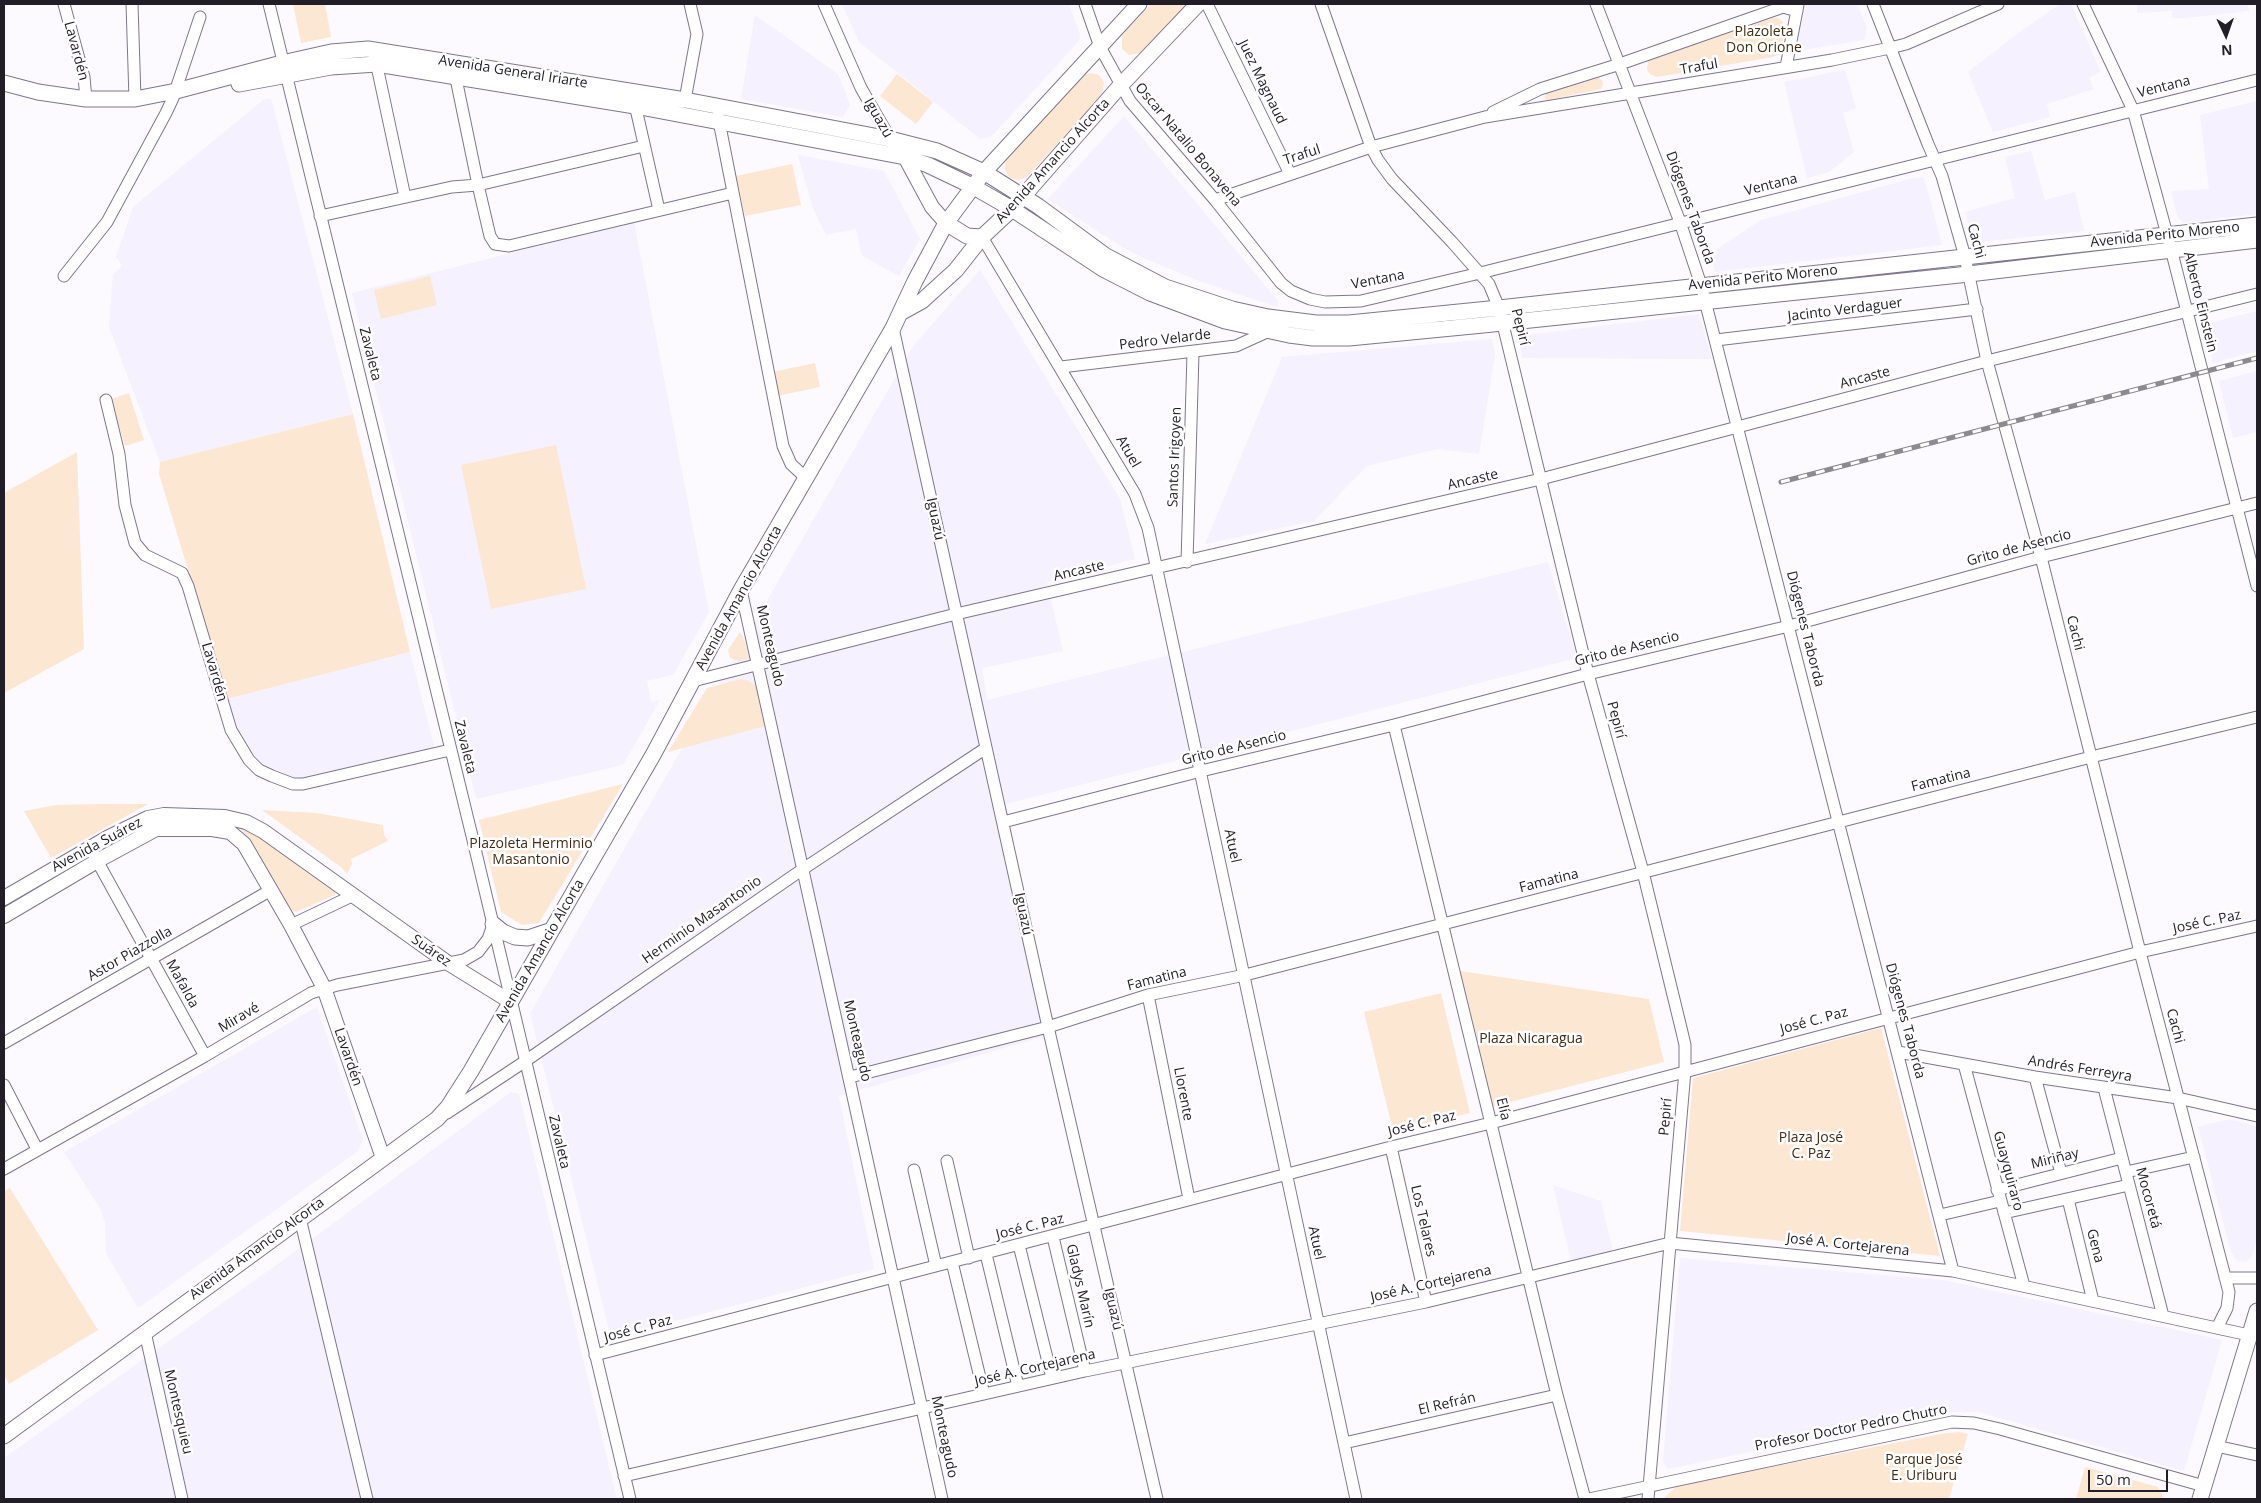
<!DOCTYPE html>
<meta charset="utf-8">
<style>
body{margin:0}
#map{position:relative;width:2261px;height:1503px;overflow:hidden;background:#fcfaff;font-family:"Open Sans",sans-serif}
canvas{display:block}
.frame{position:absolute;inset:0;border:5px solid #211e27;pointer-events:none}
.north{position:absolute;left:2201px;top:10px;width:50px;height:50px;-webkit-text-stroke:4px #fff;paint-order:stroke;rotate:177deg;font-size:14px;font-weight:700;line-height:20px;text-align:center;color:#211e27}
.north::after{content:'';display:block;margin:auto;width:18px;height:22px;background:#211e27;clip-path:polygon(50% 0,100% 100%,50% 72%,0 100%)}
.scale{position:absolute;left:2088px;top:1470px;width:80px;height:22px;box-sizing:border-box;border:2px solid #211e27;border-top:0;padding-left:6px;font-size:15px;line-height:18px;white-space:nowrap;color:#211e27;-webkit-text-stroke:4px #fff;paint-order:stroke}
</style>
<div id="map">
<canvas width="2261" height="1503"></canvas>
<div class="frame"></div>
<div class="north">N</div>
<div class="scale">50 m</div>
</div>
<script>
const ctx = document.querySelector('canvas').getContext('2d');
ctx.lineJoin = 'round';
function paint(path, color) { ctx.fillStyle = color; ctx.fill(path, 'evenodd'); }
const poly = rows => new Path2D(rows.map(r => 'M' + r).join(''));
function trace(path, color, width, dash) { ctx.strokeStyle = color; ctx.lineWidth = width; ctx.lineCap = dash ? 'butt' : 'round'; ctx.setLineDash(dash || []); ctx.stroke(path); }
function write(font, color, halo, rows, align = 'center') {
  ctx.font = font + ' "Open Sans",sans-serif'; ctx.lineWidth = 5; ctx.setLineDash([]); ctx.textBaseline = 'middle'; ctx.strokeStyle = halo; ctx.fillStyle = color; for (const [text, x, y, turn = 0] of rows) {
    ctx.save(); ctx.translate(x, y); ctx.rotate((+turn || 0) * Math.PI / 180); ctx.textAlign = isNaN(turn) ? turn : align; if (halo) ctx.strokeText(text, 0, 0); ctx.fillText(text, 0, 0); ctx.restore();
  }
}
paint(poly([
 [842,4,1069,4,1080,34,1079,41,991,137,980,139,859,42],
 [1806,4,1857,4,1867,28,1864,40,1802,50,1798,41],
 [2060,4,2071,4,2101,72,2089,78,2094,89,2047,104,2050,117,1993,132,1968,72,2021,31],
 [2137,4,2248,4,2249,11,2186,18,2172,18,2172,11,2137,13],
 [755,15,838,74,850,105,843,117,741,99],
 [1845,70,1856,108,1843,113,1854,152,1829,172,1807,178,1784,82],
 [271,98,353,414,160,462,109,327,113,275,122,265,116,257,133,207,263,100],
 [2257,101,2257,214,2184,223,2178,218,2171,191,2209,189,2200,115],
 [1124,116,1279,302,1277,307,1199,281,1146,259,1122,247,1048,199],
 [2031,151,2045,200,2075,192,2084,231,1980,242,1973,237,1965,212,2015,198,2005,157],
 [798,155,884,171,920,239,899,276,862,256,856,229,826,235,812,206],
 [1924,177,1942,245,1715,272,1711,253,1761,220,1913,178],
 [634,222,709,612,673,675,647,681,651,702,660,700,623,765,476,799,352,293],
 [980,270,1120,499,1135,559,1047,582,1063,651,982,668,987,700,1548,562,1577,658,1006,804,1052,1034,839,1096,874,1269,611,1338,530,1013,914,345],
 [2257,311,2257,351,2213,363,2205,332,2209,323],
 [1699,314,1712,359,1522,358,1518,336],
 [1492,339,1495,355,1479,454,1438,449,1367,466,1314,521,1205,544,1282,357],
 [2257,371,2257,432,2233,438,2219,381],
 [410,652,435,749,302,782,255,760,236,733,227,699],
 [317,1007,363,1140,358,1151,138,1308,106,1253,105,1223,101,1210,64,1152],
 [511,1092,519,1094,617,1499,4,1499,4,1458,286,1258],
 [2229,1119,2257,1127,2257,1238,2252,1256,2246,1262,2237,1261,2231,1252,2198,1127],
 [1553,1185,1601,1201,1613,1252,1571,1261],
 [1680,1258,1943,1280,2222,1340,2184,1471,1979,1412,1954,1412,1909,1419,1668,1469,1663,1462]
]), '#f5f1fe');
paint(poly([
 [293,4,325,4,331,37,301,43],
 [1151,4,1189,4,1142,53,1129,55,1122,49,1122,35],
 [1773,18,1778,18,1783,22,1785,30,1780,53,1773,57,1657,77,1651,75,1647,70,1648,61,1652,58],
 [1090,73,1099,75,1104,82,1102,95,1027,177,1018,180,1009,177,1005,169,1006,159,1082,76],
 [897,74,933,102,916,124,880,96],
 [1597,77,1602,80,1603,84,1601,89,1548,100,1544,98,1546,94],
 [792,164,801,205,745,216,736,176],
 [430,276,437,305,381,319,374,290],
 [815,363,820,387,777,396,772,372],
 [129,393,144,440,125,446,111,399],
 [353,414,410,652,227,699,159,474,160,462],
 [556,445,586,589,491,609,461,465],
 [77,452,84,649,4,693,4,493],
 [740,632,743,637,749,658,740,661,730,658,728,650],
 [741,679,749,681,756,686,765,726,668,752,707,688],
 [623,784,539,923,522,925,501,912,479,820],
 [100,804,148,804,51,858,24,811,56,805],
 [262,810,317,813,383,825,384,835,388,841,351,859,352,864,347,874,342,868],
 [162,821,235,825,249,830,335,890,335,895,296,912,290,910,246,835,239,827,157,823,142,828,112,845,109,844,140,826],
 [1460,971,1649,999,1664,1062,1487,1108],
 [1441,993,1470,1113,1393,1131,1364,1012],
 [1881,1028,1940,1256,1680,1231,1693,1078],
 [10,1188,98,1330,9,1384,4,1375,4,1191],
 [1960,1432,1968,1434,1949,1499,1663,1499,1678,1485,1946,1433],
 [2085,1467,2158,1487,2164,1499,2076,1499]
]), '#fce7d3');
const minor = poly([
 [64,4,84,77,86,99],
 [132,4,135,99],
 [269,4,472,836,630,1499],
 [824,4,861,88,892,142],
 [1085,4,1100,47,1130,101,1215,200,1281,283,1291,291,1310,299,1325,302,1361,301,1480,273,2257,80],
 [1207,4,1290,174],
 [1321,4,1371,147,1378,160,1392,179,1452,242,1489,284,1499,308,1588,674,1643,872,1682,1032,1685,1045,1685,1071,1648,1499],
 [1596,4,1680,222,1701,285,1953,1271],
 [1873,4,1928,144,1942,176,1965,257,1987,361,2041,557,2140,952,2229,1292,2227,1308,2217,1328],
 [2083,4,2133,110,2171,249,2257,586],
 [375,57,405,197],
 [1786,67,1798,5],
 [454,69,478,185,490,236,495,244,509,246,733,193],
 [634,100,659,210],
 [685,100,697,34,690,4],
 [1493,112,1540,89,1620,64,1783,7,1797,11],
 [718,116,783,446,791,464,807,479],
 [1215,200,1371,147,1485,117,1832,60,1890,48,1906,44,1998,4],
 [320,216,452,187,478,185,644,146],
 [982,237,1135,494,1148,528,1356,1499],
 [64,276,107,222,166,113,173,98,200,17],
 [893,328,1048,1027,1157,1499],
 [1716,340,1977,309],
 [1061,367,1236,346,1269,331],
 [106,400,119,454,125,505,135,543,145,555,182,573,188,586,231,730,249,760,259,770,272,776,293,784,303,784,450,750],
 [1187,562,1193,353],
 [741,590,942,1499],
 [693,681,956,614,1541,479,1987,361,2257,294],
 [1394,725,1557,1395,1585,1499],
 [1003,822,1201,771,1394,725,1588,674,1789,626,2041,557,2257,503],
 [90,848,205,1056],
 [291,925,354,895],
 [1148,995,1189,1199],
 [4,1043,271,890],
 [1898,1052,2035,1077,2178,1098,2257,1116],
 [1964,1064,2024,1286],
 [850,1077,1048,1027,1148,995,1245,975,2091,757,2257,717],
 [2035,1077,2061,1173],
 [4,1085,37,1149],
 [2104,1088,2163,1316],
 [447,1113,524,1062,803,869,986,748],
 [1391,1147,1426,1302],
 [947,1161,969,1258],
 [4,1169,205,1056,311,993,337,985,464,960,478,952,488,939,493,925],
 [914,1170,936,1266],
 [2126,1172,2194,1157],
 [1997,1190,2122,1158],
 [2068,1199,2093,1301],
 [2004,1213,2129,1185],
 [1940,1215,2000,1201],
 [300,1218,367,1499],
 [1053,1237,1085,1371],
 [1019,1245,1052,1378],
 [986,1254,1018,1386],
 [952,1262,984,1394],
 [2225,1278,2257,1278],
 [145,1332,182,1499],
 [595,1355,1391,1147,1491,1123,2140,952,2257,926],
 [1344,1443,1557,1395],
 [2216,1446,2257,1455],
 [624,1476,1085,1371,1426,1302,1670,1243,1953,1271,2249,1335],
 [1589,1499,1952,1422,1974,1423,2000,1429,2204,1486]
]);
const tertiary = poly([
 [905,157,932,207,946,223],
 [4,898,109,837,148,818,164,815,225,817,246,822,263,831,448,963,511,1002],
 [4,916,97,861,156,829,212,829,230,832,244,844,291,925,324,988,383,1158]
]);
const secondary = poly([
 [4,83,38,92,86,99,135,99,176,91,282,63,331,52,368,49,685,100,890,139,937,151,984,172,1038,206,1106,256,1165,287,1232,309,1268,317,1316,323,1349,323,1499,308,2257,225],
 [239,84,331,67,377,64,635,106,905,157,928,165,972,186,1012,209,1103,269,1150,293,1225,321,1289,335,1313,338,1349,338,1483,325,1969,274,2257,240],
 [946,223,967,236,982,237],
 [902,312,922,301,956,270,982,237,1012,209,1120,86,1198,4],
 [493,924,503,932,515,937,528,938,552,930],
 [4,1436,437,1119,448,1107,471,1071,584,874,653,755,741,590,893,328,915,281,946,223,984,172,1139,4],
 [2200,1499,2257,1311]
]);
trace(minor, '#7e778d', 13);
trace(tertiary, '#7e778d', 16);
trace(secondary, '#7e778d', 17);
trace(minor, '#fff', 11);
trace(tertiary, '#fff', 14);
trace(secondary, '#fff', 15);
const rail = poly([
 [1781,482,2257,358]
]);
trace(rail, '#8c8990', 5);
trace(rail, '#fff', 3, [9]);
write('14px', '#442c12', '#fff', [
 ["Plazoleta",1764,32],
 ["Don Orione",1764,48],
 ["Plazoleta Herminio",531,844],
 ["Masantonio",531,860],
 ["Plaza Nicaragua",1531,1039],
 ["Plaza José",1811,1138],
 ["C. Paz",1811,1154],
 ["Parque José",1924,1460],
 ["E. Uriburu",1924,1476]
]);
write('14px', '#211e27', '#fff', [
 ["Lavardén",76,51,75],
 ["Traful",1699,67,-10],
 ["Avenida General Iriarte",513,72,9],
 ["Juez Magnaud",1262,82,64],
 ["Ventana",2164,87,-14],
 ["Iguazú",878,118,60],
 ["Oscar Natalio Bonavena",1188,145,50],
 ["Traful",1302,155,-18],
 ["Avenida Amancio Alcorta",1053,161,-48],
 ["Ventana",1771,185,-14],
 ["Diógenes Taborda",1690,208,70],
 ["Avenida Perito Moreno",2165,235,-6],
 ["Cachi",1976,241,75],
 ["Avenida Perito Moreno",1763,278,-6],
 ["Ventana",1378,280,-11],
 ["Alberto Einstein",2200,302,76],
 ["Jacinto Verdaguer",1845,310,-7],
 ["Pepirí",1520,327,76],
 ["Pedro Velarde",1165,340,-7],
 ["Zavaleta",370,354,76],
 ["Ancaste",1865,378,-15],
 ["Atuel",1128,452,60],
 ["Santos Irigoyen",1175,457,-88],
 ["Ancaste",1473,480,-13],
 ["Iguazú",935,519,78],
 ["Grito de Asencio",2019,548,-15],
 ["Ancaste",1079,571,-13],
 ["Avenida Amancio Alcorta",739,598,-61],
 ["Diógenes Taborda",1805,629,76],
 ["Cachi",2075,633,76],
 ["Monteagudo",770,646,77],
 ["Grito de Asencio",1627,649,-14],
 ["Lavardén",214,672,74],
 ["Pepirí",1616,720,75],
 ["Zavaleta",465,747,76],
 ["Grito de Asencio",1234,748,-14],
 ["Famatina",1941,780,-14],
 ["Avenida Suárez",97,845,-28],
 ["Atuel",1232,846,78],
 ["Famatina",1549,881,-14],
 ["Iguazú",1023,914,78],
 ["Herminio Masantonio",702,920,-35],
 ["José C. Paz",2207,922,-12],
 ["Suárez",431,951,35],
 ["Avenida Amancio Alcorta",540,951,-60],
 ["Astor Piazzolla",130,954,-30],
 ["Famatina",1157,979,-14],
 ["Mafalda",182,984,61],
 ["Miravé",239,1018,-31],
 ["José C. Paz",1814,1021,-15],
 ["Diógenes Taborda",1905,1021,75],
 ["Cachi",2175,1026,75],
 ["Monteagudo",857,1041,77],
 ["Lavardén",348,1057,71],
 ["Andrés Ferreyra",2080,1069,9],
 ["Llorente",1183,1094,79],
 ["Elía",1503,1109,76],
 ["Pepirí",1666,1117,-85],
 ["José C. Paz",1422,1124,-14],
 ["Zavaleta",559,1142,77],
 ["Miriñay",2055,1159,-14],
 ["Guayquiraro",2008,1171,75],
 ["Mocoretá",2148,1198,75],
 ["Los Telares",1423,1221,77],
 ["José C. Paz",1030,1227,-14],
 ["Atuel",1316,1243,78],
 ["José A. Cortejarena",1848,1245,6],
 ["Gena",2095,1246,76],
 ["Avenida Amancio Alcorta",257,1249,-36],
 ["José A. Cortejarena",1431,1284,-13],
 ["Gladys Marín",1080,1286,77],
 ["Iguazú",1113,1309,77],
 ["José C. Paz",638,1329,-15],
 ["José A. Cortejarena",1035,1368,-13],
 ["El Refrán",1447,1404,-13],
 ["Montesquieu",178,1412,77],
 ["Profesor Doctor Pedro Chutro",1851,1428,-11],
 ["Monteagudo",944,1437,78]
]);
</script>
